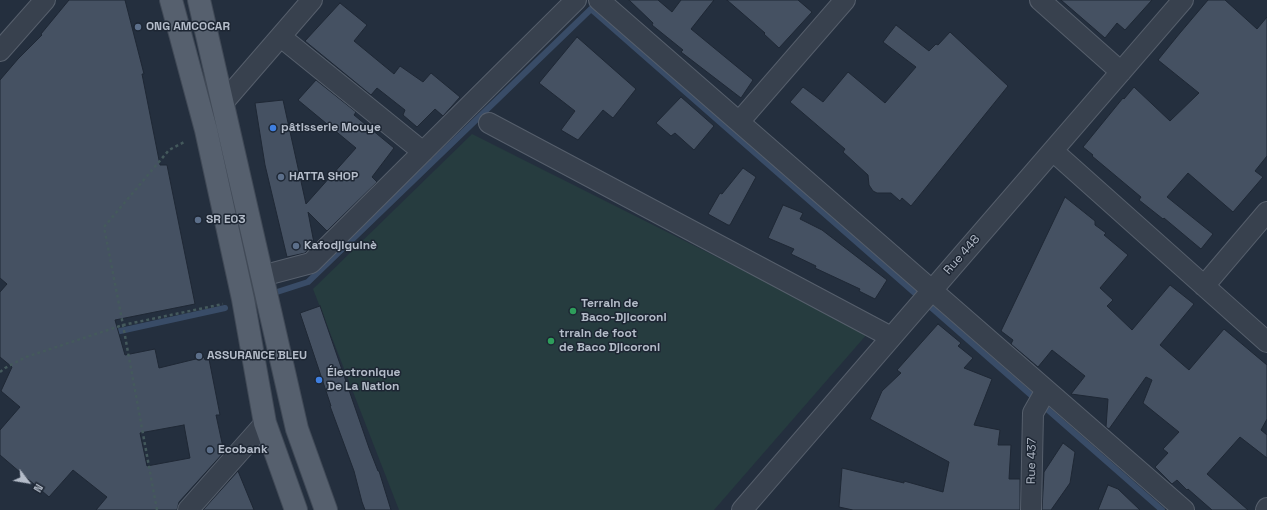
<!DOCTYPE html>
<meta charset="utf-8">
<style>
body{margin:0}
#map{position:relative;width:1267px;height:510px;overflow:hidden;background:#242f3e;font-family:"Space Grotesk",sans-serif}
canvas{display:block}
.north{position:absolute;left:8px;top:462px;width:40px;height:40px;-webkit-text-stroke:3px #1d2633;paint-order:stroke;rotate:121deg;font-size:11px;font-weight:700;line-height:16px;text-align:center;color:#b4bcc9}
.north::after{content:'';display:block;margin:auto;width:14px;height:18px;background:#b4bcc9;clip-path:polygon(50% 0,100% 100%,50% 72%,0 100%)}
</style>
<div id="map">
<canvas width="1267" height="510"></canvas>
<div class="north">N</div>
</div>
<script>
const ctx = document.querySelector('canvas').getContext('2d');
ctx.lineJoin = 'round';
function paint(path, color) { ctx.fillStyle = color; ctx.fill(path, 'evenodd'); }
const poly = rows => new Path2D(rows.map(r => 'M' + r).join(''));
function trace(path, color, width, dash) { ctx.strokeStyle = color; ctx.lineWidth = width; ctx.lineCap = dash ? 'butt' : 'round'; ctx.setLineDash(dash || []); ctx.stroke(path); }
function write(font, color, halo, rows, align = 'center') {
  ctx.font = font + ' "Space Grotesk",sans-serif'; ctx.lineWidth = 3; ctx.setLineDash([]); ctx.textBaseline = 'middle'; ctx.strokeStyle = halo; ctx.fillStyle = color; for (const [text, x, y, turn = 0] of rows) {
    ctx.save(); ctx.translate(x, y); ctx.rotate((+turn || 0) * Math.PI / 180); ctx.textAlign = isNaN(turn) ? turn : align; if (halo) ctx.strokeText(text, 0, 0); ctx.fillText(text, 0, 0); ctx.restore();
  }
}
paint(poly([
 [472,134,868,333,714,510,399,510,313,289]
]), '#263c3f');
trace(poly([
 [277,292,308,282,591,9,1162,510],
 [111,333,225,308]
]), '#394c67', 6);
const building = poly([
 [69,0,125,0,144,74,142,74,160,165,167,165,195,304,115,320,125,355,155,349,159,368,204,357,205,360,209,359,220,415,216,415,224,452,179,502,177,510,96,510,107,497,73,470,49,497,0,455,0,430,20,407,1,391,12,367,0,357,0,292,7,284,0,278,0,80,18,59,42,35,41,34,69,0],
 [184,425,190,458,147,466,140,433,184,425],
 [629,0,658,0,672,12,681,0,714,0,691,29,753,80,741,98,681,52,683,50,652,25,653,23,629,0],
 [727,0,798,0,812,12,779,48,764,34,765,33,727,0],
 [1061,0,1152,0,1125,30,1117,23,1105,38,1061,0],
 [1208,0,1225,0,1257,29,1267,17,1267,156,1255,171,1263,177,1233,212,1188,173,1167,197,1213,234,1201,249,1164,218,1163,219,1139,200,1141,197,1092,156,1093,155,1083,147,1123,98,1124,99,1134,87,1170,121,1199,93,1158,60,1180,33,1208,0],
 [340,3,367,25,354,41,394,74,400,66,423,82,431,73,460,97,443,116,435,109,417,127,403,115,405,110,377,88,371,95,305,41,340,3],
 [896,25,929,51,936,44,938,45,950,32,1008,86,911,206,902,198,900,201,891,193,877,193,873,191,869,185,868,175,843,152,845,149,790,102,803,87,823,102,848,72,885,103,916,67,883,42,896,25],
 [577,37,636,89,613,118,603,110,578,140,561,130,575,111,539,83,577,37],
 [316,80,356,112,354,115,394,148,372,177,377,182,327,231,308,212,314,243,305,253,287,257,265,165,255,103,283,100,306,204,356,148,298,100,316,80],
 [681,97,714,126,694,150,675,133,671,136,656,123,681,97],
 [743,168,756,177,730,225,728,225,708,214,720,193,722,194,743,168],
 [1065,197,1095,221,1095,225,1106,233,1104,235,1128,255,1100,288,1113,300,1107,306,1132,330,1170,285,1194,304,1160,345,1189,370,1224,329,1267,365,1267,419,1261,430,1267,435,1267,458,1240,437,1207,474,1248,510,1212,510,1188,489,1187,490,1177,480,1172,484,1155,467,1168,453,1163,449,1179,432,1143,403,1152,380,1146,377,1109,429,1106,427,1108,399,1071,394,1085,376,1052,350,1038,367,1011,344,1013,340,1001,331,1065,197],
 [783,205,803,213,800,219,822,230,887,280,875,299,859,291,860,289,815,268,816,266,791,254,794,249,768,238,783,205],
 [320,306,369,448,378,471,379,471,391,510,365,510,362,502,354,471,330,406,331,406,300,313,320,306],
 [938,324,961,343,958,346,973,358,964,368,992,379,974,425,1000,430,998,445,1011,445,1009,479,1020,479,1020,510,853,510,839,507,842,468,904,483,904,481,943,492,949,462,870,419,882,391,901,373,897,370,938,324],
 [1063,443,1075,452,1070,483,1051,510,1042,510,1044,472,1063,443],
 [238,471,254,510,203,510,238,471],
 [1108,485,1118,489,1140,510,1098,510,1108,485]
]);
paint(building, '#455162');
trace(building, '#1f2835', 1);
const minor = poly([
 [599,0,1184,510],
 [1040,0,1121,72],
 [281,37,423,152],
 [0,51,45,0],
 [222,104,312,0],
 [739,122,845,0],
 [489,123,891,337],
 [1053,151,1267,342],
 [262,276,311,263,576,0],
 [1204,286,1267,212],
 [188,510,265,423],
 [742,510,1183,0],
 [1031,510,1033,413,1046,390],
 [1266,510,1267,508]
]);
const primary = poly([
 [171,0,206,130,243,299,265,423,296,510],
 [199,0,297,429,326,510]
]);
trace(minor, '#565f6c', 22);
trace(primary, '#414a57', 24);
trace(poly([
 [0,372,5,368,26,357,123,325,223,304],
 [157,510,123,325,104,227,169,150,186,141]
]), '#44595c', 2.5, [3, 3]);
trace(minor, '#38414e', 20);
trace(primary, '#56606e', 22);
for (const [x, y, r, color] of [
 [138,27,4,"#5c6f8a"],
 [273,128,4,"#3f7fe0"],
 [281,177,4,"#5c6f8a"],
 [198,220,4,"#5c6f8a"],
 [296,246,4,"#5c6f8a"],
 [573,311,4,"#2e9e5b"],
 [551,341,4,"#2e9e5b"],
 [199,356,4,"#5c6f8a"],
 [319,380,4,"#3f7fe0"],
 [210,450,4,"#5c6f8a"]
]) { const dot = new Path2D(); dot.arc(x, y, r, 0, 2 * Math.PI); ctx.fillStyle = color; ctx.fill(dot); trace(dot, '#1d2633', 1.5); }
write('bold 12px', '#b4bcc9', '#1d2633', [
 ["ONG AMCOCAR",146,27],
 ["pâtisserie Mouye",281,128],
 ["HATTA SHOP",289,177],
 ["SR E03",206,220],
 ["Kafodjiguinè",304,246],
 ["Terrain de",581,304],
 ["Baco-Djicoroni",581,318],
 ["trrain de foot",559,334],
 ["de Baco Djicoroni",559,348],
 ["ASSURANCE BLEU",207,356],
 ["Électronique",327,373],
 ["De La Nation",327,387],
 ["Ecobank",218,450]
], 'left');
write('12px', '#b4bcc9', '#1d2633', [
 ["Rue 448",962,255,-49],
 ["Rue 437",1032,461,-89]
]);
</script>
